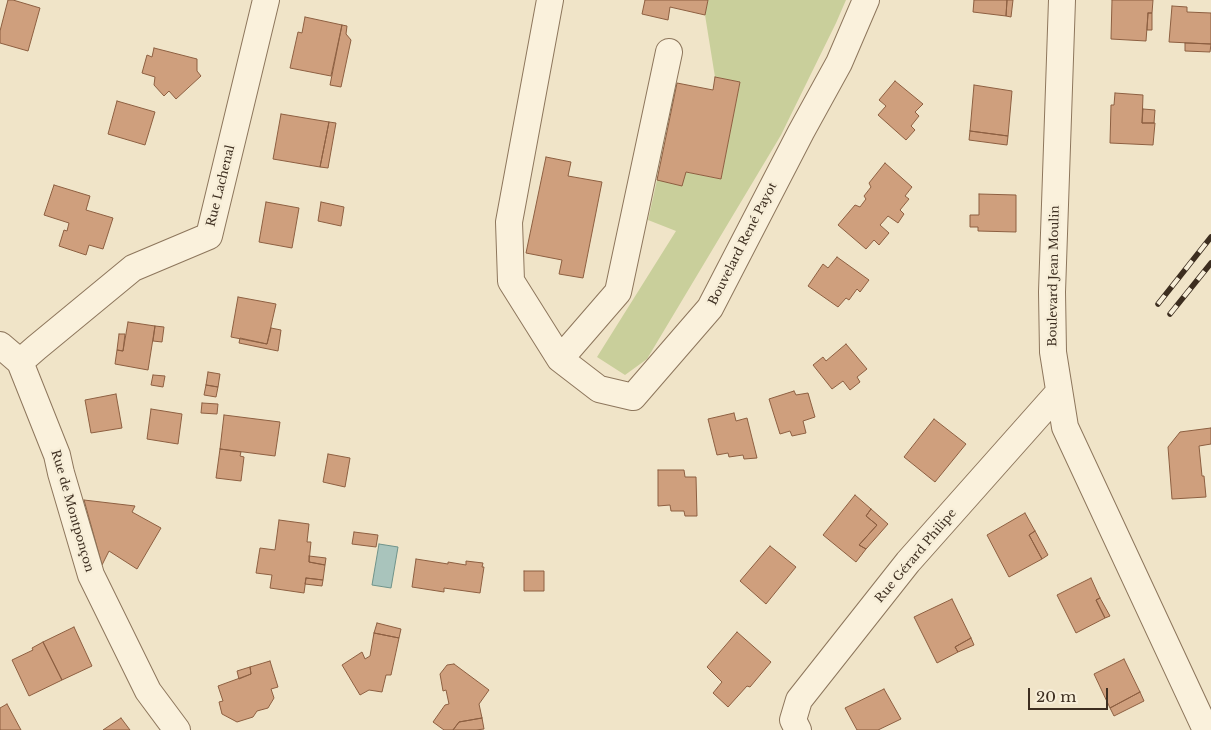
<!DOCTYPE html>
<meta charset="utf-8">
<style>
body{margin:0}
#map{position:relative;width:1211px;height:730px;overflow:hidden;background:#f0e4c8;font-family:"Libre Baskerville",serif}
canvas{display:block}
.scale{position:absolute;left:1028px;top:688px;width:80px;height:22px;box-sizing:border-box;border:2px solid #3d2e20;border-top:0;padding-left:6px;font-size:15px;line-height:18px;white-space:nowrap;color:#3d2e20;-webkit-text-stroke:4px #f7eed8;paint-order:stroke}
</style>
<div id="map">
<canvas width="1211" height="730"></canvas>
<div class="scale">20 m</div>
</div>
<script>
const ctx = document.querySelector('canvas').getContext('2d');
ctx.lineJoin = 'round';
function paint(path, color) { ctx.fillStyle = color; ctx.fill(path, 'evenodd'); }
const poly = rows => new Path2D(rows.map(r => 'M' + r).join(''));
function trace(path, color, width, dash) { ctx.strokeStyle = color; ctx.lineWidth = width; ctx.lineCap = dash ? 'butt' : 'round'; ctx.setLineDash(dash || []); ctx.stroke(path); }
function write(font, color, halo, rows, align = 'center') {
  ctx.font = font + ' "Libre Baskerville",serif'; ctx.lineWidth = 5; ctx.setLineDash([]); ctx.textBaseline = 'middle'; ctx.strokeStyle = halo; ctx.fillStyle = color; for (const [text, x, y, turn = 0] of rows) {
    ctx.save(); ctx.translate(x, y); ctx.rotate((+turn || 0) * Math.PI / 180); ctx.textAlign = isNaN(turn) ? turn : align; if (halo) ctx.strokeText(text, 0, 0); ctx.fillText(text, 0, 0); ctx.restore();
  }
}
paint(poly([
 [708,0,846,0,836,23,781,135,647,359,625,375,597,357,676,231,648,220,657,180,686,172,721,179,740,82,715,77,705,15]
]), '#c9cf9b');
const water = poly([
 [379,544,398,547,391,588,372,585,379,544]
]);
paint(water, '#a9c4bc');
trace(water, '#6f938a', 1);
const building = poly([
 [8,0,13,0,40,8,28,51,0,43,0,31,8,0],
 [645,0,708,0,705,15,670,7,668,20,642,14,645,0],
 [974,0,1007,0,1006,16,973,12,974,0],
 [1007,0,1013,0,1011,17,1006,16,1007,0],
 [1112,0,1153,0,1152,13,1148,13,1146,41,1111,39,1112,0],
 [1172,6,1187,7,1187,12,1211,13,1211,44,1169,42,1172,6],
 [1148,13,1152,13,1152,30,1147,30,1148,13],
 [305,17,342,25,331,76,290,68,298,32,302,33,305,17],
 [342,25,347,26,346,34,351,40,341,87,330,85,342,25],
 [1185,43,1211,44,1210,52,1185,51,1185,43],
 [154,48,197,59,197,71,201,76,176,99,169,91,164,96,154,85,155,77,142,73,147,55,152,57,154,48],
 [715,77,740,82,721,179,686,172,682,186,657,180,677,83,713,90,715,77],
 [895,81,923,104,915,112,919,116,911,126,915,130,906,140,878,115,886,106,879,100,895,81],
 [974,85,1012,91,1008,136,970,131,974,85],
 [1115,93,1143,95,1142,123,1155,123,1153,145,1110,143,1111,105,1114,105,1115,93],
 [117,101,155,112,145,145,108,134,117,101],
 [1143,109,1155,110,1154,123,1142,123,1143,109],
 [281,114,329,122,320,167,273,159,281,114],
 [329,122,336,123,328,168,320,167,329,122],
 [970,131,1008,136,1007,145,969,140,970,131],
 [546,157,571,162,568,176,602,182,583,278,559,274,562,260,526,253,546,157],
 [885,163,912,187,905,196,909,199,900,210,904,214,898,223,888,216,880,225,889,233,879,245,874,240,866,249,838,225,855,205,860,207,866,199,864,196,871,187,869,183,885,163],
 [54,185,90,196,86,210,113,218,103,249,89,245,86,255,59,246,64,230,67,231,69,223,44,215,54,185],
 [979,194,1016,195,1016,232,978,231,978,227,970,227,970,215,979,215,979,194],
 [266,202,299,208,292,248,259,242,266,202],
 [321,202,344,207,341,226,318,221,321,202],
 [837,257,869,280,860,292,857,289,849,300,846,298,838,307,808,286,823,264,828,268,837,257],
 [238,297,276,304,267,344,231,337,238,297],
 [128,322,155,326,148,370,115,364,117,350,123,351,128,322],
 [155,326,164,327,162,342,153,341,155,326],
 [271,328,281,330,278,351,239,343,240,338,267,344,271,328],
 [119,334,125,334,123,351,117,350,119,334],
 [846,344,867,369,857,377,860,382,850,390,843,381,832,389,813,365,823,357,826,361,846,344],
 [208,372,220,374,218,387,206,385,208,372],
 [153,375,165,376,163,387,151,385,153,375],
 [206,385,218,387,216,397,204,395,206,385],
 [794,391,796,395,808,393,815,417,803,421,806,433,792,436,790,431,780,434,769,399,794,391],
 [116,394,122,428,91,433,85,400,116,394],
 [202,403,218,404,217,414,201,413,202,403],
 [151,409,182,414,178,444,147,439,151,409],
 [734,413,736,421,747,418,757,458,744,459,743,455,729,457,728,453,717,455,708,419,734,413],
 [224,415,280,422,275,456,220,449,224,415],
 [934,419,966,444,935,482,904,457,934,419],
 [1211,428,1211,444,1199,446,1202,476,1204,476,1206,497,1172,499,1168,447,1180,432,1211,428],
 [220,449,241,452,240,456,244,457,241,481,216,478,220,449],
 [328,454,350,458,345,487,323,482,328,454],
 [658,470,684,470,685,477,696,477,697,516,685,516,684,511,671,511,670,505,658,506,658,470],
 [855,495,871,509,866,516,877,525,859,545,866,549,856,562,823,535,855,495],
 [84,500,135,506,132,512,161,528,137,569,109,551,102,565,84,500],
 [871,509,888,524,866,549,859,545,877,525,866,516,871,509],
 [1025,513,1035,531,1029,535,1042,559,1009,577,987,535,1025,513],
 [279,520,309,524,307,542,311,542,309,562,325,565,323,580,306,578,304,593,270,588,272,575,256,573,260,548,275,550,279,520],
 [1035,531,1048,555,1042,559,1029,535,1035,531],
 [354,532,378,535,376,547,352,544,354,532],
 [770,546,796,567,766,604,740,581,770,546],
 [309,556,326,558,325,565,309,562,309,556],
 [416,559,448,564,448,562,466,565,466,561,483,563,482,567,484,567,480,593,444,588,444,592,412,587,416,559],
 [524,571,544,571,544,591,524,591,524,571],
 [306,578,323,580,322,586,305,584,306,578],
 [1091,578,1100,598,1096,600,1105,618,1076,633,1057,595,1091,578],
 [1100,598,1110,616,1105,618,1096,600,1100,598],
 [952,599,971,638,955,647,958,652,937,663,914,617,952,599],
 [377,623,401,629,399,638,374,633,377,623],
 [74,627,92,666,62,680,43,642,74,627],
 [737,632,771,662,750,687,747,686,728,707,713,693,722,682,707,667,737,632],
 [374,633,399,638,391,675,386,675,382,692,369,690,360,695,342,665,362,652,365,659,370,656,374,633],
 [971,638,974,645,958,652,955,647,971,638],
 [43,642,62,680,29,696,12,660,33,650,32,648,43,642],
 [1124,659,1140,692,1110,708,1094,674,1124,659],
 [270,661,278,687,271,689,274,698,268,708,257,711,253,717,237,722,222,714,219,702,223,701,218,686,251,674,250,667,270,661],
 [454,664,489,690,479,704,482,718,459,722,453,730,444,730,433,722,445,705,449,704,446,690,443,691,440,674,447,665,454,664],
 [250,667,251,674,239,679,237,671,250,667],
 [884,689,901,719,878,730,857,730,845,708,884,689],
 [1140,692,1144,701,1114,716,1110,708,1140,692],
 [7,704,21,730,0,730,0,708,7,704],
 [121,718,130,730,103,730,121,718],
 [482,718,484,729,476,730,453,730,459,722,482,718]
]);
paint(building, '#cf9f7d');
trace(building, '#8d5f41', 1);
const minor = poly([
 [550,0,509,222,511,281,560,359,599,389,633,397,710,308,801,132,839,63,866,0],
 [1062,0,1052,292,1053,352,1065,427,1206,730],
 [0,345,20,362,57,455,61,473,91,575,148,691,177,730],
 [560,359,618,292,669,52],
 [20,362,36,348,133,268,209,236,266,0],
 [798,730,793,720,799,700,908,562,1059,392]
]);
trace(minor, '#8d765c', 28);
trace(minor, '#faf1dc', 26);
const rail = poly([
 [1158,304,1211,237],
 [1170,314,1211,263]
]);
trace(rail, '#3d2e20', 5.5);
trace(rail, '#f7eed8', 4, [11]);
write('12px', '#3d2e20', '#f7eed8', [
 ["Rue Lachenal",221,186,-76],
 ["Bouvelard René Payot",743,244,-63],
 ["Boulevard Jean Moulin",1054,276,-89],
 ["Rue de Montponçon",72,511,74],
 ["Rue Gérard Philipe",916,556,-50]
]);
</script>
